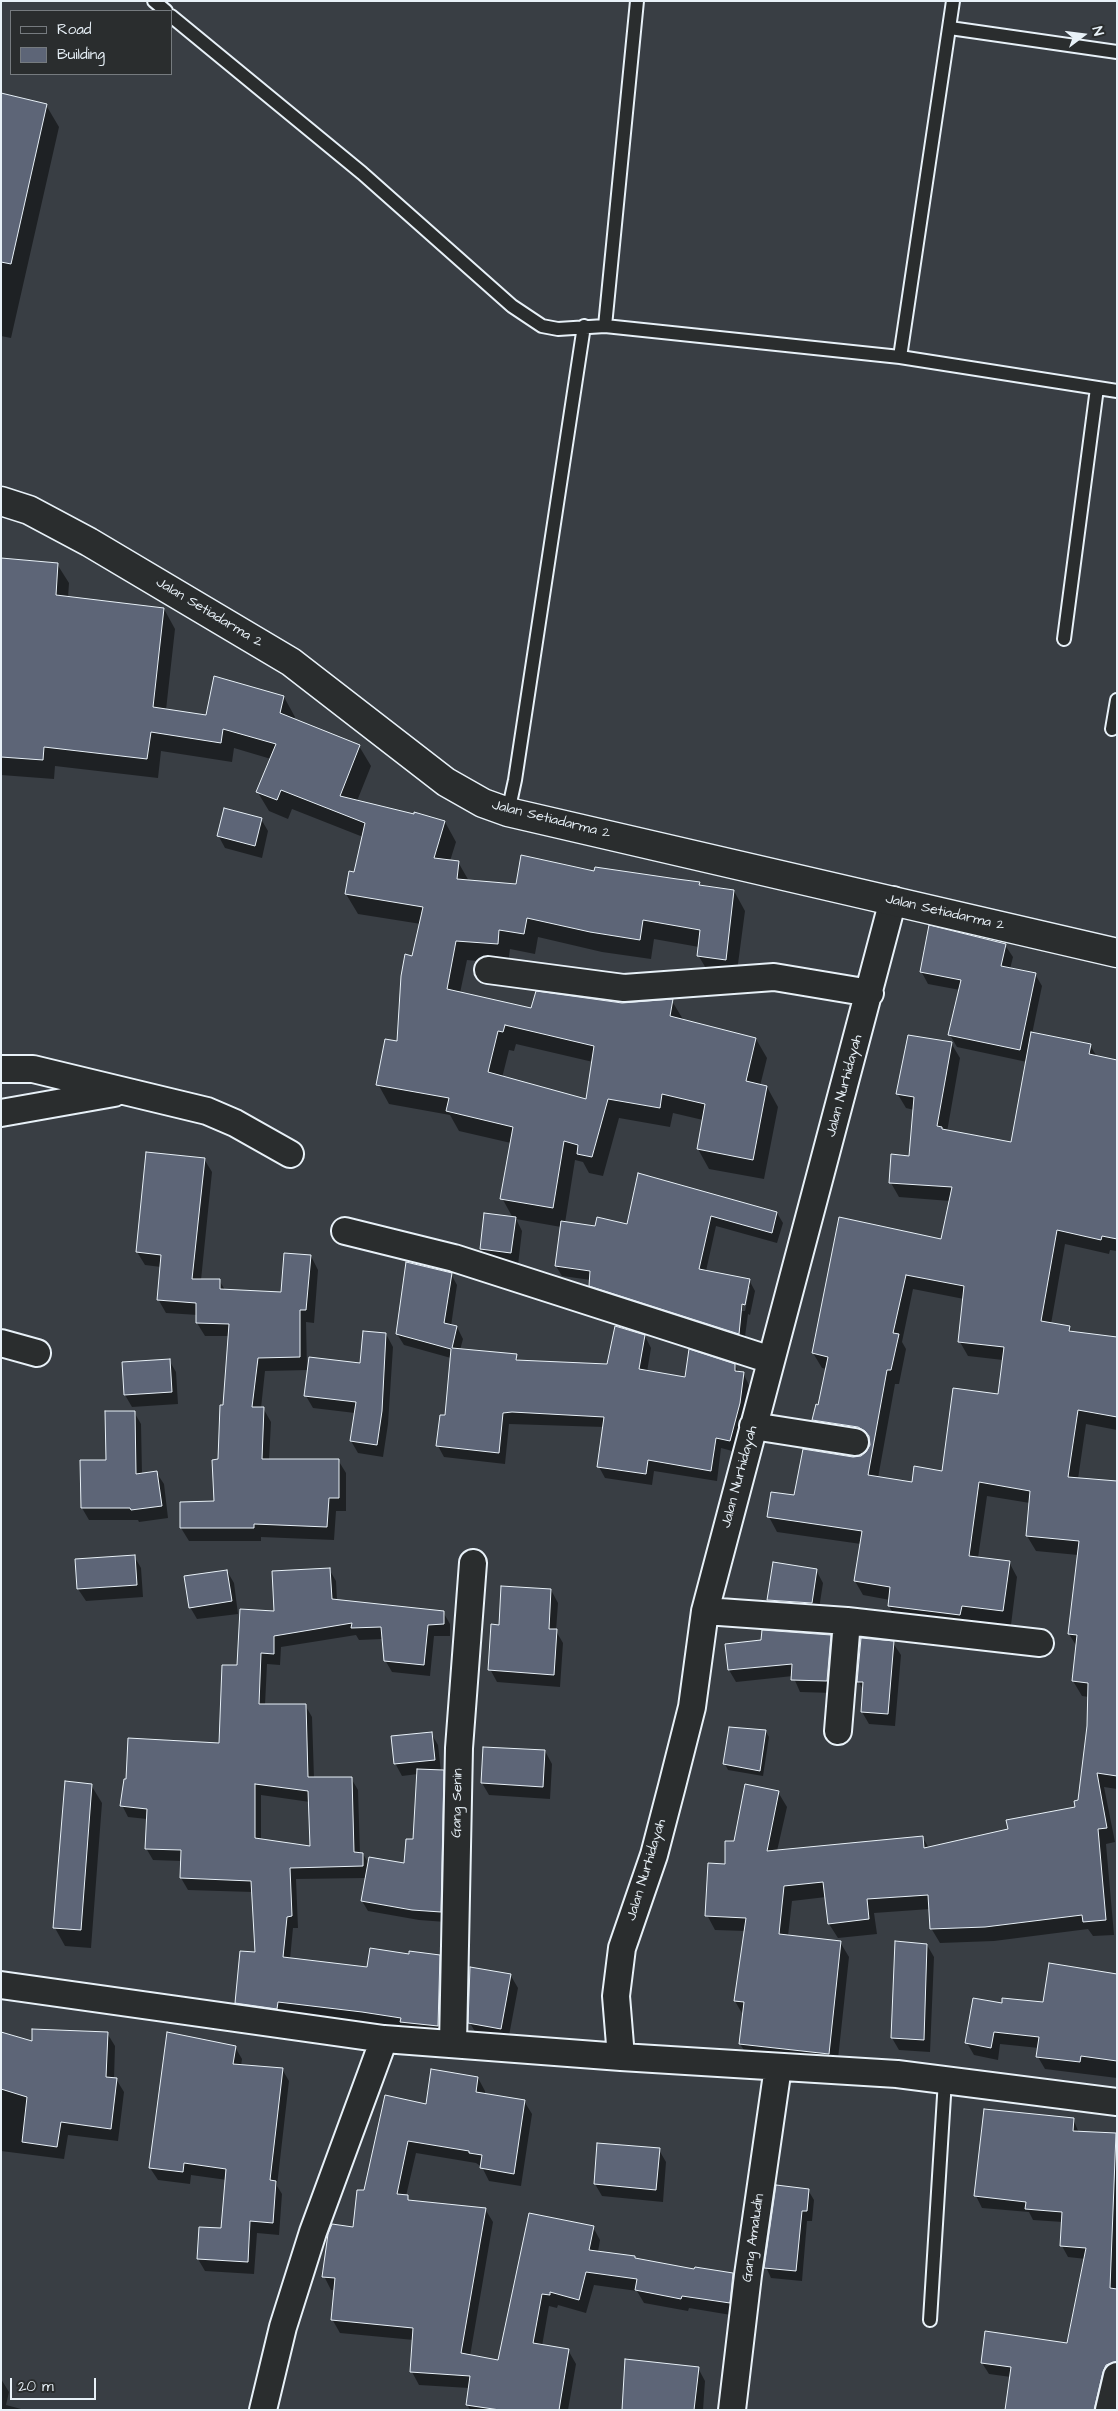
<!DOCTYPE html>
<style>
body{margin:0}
#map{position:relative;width:1118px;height:2411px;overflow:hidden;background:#393e44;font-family:"Architects Daughter",sans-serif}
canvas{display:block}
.frame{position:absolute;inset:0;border:2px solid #e8f1f8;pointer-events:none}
.legend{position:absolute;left:10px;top:10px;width:162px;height:65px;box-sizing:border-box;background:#2a2d2e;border:1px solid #767b7f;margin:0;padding:6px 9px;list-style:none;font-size:15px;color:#e8f1f8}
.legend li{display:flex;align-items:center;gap:10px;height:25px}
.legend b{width:25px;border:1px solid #767b7f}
.north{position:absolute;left:1058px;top:10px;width:50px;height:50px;-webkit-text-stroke:4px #2a2d2e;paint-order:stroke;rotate:75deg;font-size:14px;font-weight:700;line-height:20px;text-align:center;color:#e8f1f8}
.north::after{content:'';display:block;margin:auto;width:18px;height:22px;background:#e8f1f8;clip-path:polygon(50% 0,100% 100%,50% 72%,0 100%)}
.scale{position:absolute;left:10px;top:2378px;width:86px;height:22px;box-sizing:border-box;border:2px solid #e8f1f8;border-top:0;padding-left:6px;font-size:15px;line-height:18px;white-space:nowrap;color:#e8f1f8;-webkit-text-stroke:4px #2a2d2e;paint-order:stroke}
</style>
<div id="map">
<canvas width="1118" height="2411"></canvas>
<div class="frame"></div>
<ul class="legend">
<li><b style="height:6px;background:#2a2d2e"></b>Road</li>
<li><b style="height:14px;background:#5d6577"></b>Building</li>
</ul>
<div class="north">N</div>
<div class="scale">20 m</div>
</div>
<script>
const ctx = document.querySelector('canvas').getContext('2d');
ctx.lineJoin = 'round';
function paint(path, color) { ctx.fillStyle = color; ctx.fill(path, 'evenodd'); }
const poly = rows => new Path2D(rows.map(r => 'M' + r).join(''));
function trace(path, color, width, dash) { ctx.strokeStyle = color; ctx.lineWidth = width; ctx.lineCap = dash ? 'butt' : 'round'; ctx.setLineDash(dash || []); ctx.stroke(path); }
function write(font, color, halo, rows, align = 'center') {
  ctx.font = font + ' "Architects Daughter",sans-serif'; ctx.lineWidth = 4; ctx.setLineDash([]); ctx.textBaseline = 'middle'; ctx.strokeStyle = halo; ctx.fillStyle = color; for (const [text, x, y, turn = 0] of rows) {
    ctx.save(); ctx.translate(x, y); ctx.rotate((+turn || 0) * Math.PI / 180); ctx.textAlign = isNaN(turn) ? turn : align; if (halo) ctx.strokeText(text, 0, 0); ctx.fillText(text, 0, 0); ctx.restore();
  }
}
paint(poly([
 [1,94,46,105,59,127,11,338,1,336],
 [1,559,57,564,69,583,68,598,164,609,175,629,166,710,207,716,284,697,295,717,294,720,359,746,371,766,357,801,445,822,456,842,450,861,458,862,469,881,517,885,596,872,699,884,701,887,734,891,745,911,736,979,710,975,698,955,699,947,654,939,651,959,602,952,538,937,535,954,510,949,508,964,467,960,460,993,532,1010,672,1001,684,1021,756,1039,767,1058,760,1086,767,1087,778,1107,764,1179,709,1169,698,1149,703,1120,673,1113,670,1127,619,1118,603,1176,589,1173,583,1162,575,1160,565,1223,596,1228,628,1226,639,1174,777,1213,783,1223,777,1243,716,1226,706,1271,749,1280,755,1291,750,1315,748,1314,744,1344,596,1296,590,1285,591,1280,562,1276,556,1266,561,1227,516,1219,522,1231,518,1265,488,1261,481,1249,513,1218,502,1198,511,1143,459,1131,450,1115,389,1104,378,1084,398,1043,421,924,358,914,346,894,355,873,363,837,292,809,288,819,269,811,257,791,271,759,234,748,232,762,161,751,158,778,55,766,54,779,1,775],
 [516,1044,593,1062,587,1101,502,1078,509,1050,514,1051],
 [747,1287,750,1287,745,1311,742,1311],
 [261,819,268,831,262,858,225,848,218,835],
 [1005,945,1013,957,1010,969,1035,974,1042,986,1032,1034,1090,1045,1097,1057,1117,1061,1117,1251,1110,1250,1109,1254,1065,1244,1051,1324,1069,1327,1072,1332,1117,1339,1117,1430,1086,1424,1078,1479,1117,1482,1117,1789,1104,1787,1115,1842,1106,1844,1114,1935,1093,1936,1088,1929,994,1941,940,1943,931,1928,930,1909,874,1913,877,1934,838,1938,829,1924,826,1897,792,1901,788,1936,840,1942,849,1957,837,2068,749,2058,740,2044,743,2015,735,2001,745,1931,715,1930,707,1915,735,1843,778,1792,787,1807,777,1851,922,1837,929,1848,1009,1830,1077,1808,1079,1801,1088,1726,1089,1697,1082,1696,1073,1681,1077,1647,1069,1634,1078,1555,1036,1551,1027,1536,1030,1503,987,1496,978,1558,1009,1562,1017,1577,1011,1625,970,1620,968,1630,897,1621,889,1606,890,1600,863,1595,855,1581,861,1544,777,1532,769,1517,795,1497,853,1458,861,1457,867,1453,871,1443,822,1435,814,1420,819,1406,827,1369,822,1368,813,1353,942,1241,950,1201,899,1197,891,1183,910,1157,914,1110,906,1108,897,1093,951,1043,960,1058,947,1132,1012,1143,1027,1062,957,1047,950,1035,960,990,928,984,921,971],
 [913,1289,964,1299,960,1342,968,1356,1003,1360,999,1395,943,1472,913,1483,878,1478,895,1384,899,1384,906,1349,902,1342],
 [204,1159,212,1172,201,1280,219,1280,225,1290,282,1294,311,1256,318,1270,314,1323,306,1322,307,1369,361,1364,386,1334,393,1347,388,1424,383,1457,358,1453,351,1441,355,1413,313,1408,306,1396,309,1370,265,1371,261,1408,263,1408,271,1422,269,1460,338,1460,346,1473,346,1511,336,1511,334,1540,261,1537,261,1541,189,1541,181,1528,216,1503,229,1336,205,1336,197,1323,198,1315,166,1313,158,1299,161,1267,145,1265,137,1252],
 [451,1274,457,1285,451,1326,457,1327,463,1339,460,1350,516,1356,519,1361,608,1365,645,1336,651,1348,647,1372,686,1378,735,1365,739,1373,743,1373,749,1385,745,1414,736,1452,721,1448,717,1481,654,1471,652,1485,605,1478,599,1467,604,1427,509,1424,505,1464,444,1457,438,1446,446,1417,451,1358,404,1345,397,1334],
 [169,1360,176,1372,178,1404,132,1407,125,1395],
 [134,1412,141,1424,142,1474,156,1472,164,1484,168,1518,139,1522,138,1520,89,1520,82,1508],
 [134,1556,141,1568,143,1597,86,1601,78,1589],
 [774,1564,816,1570,823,1583,818,1615,776,1612,768,1600],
 [329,1569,336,1581,337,1601,443,1612,450,1624,450,1636,434,1636,430,1676,392,1672,385,1660,383,1639,359,1640,356,1635,281,1647,280,1665,267,1664,265,1705,305,1705,312,1717,314,1778,351,1778,358,1790,360,1854,363,1854,369,1864,405,1864,414,1841,418,1774,402,1776,395,1763,431,1733,438,1745,441,1772,449,1782,446,1922,419,1920,368,1911,362,1901,366,1878,296,1879,298,1928,293,1928,290,1959,368,1968,410,1955,439,1956,446,1968,444,2038,369,2024,284,2014,243,2014,236,2003,257,1954,253,1892,188,1890,181,1878,182,1861,153,1860,146,1848,147,1819,128,1817,122,1805,220,1744,238,1667,276,1612],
 [261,1795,310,1802,311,1847,261,1840],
 [227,1571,234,1583,238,1614,197,1619,190,1607],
 [551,1590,558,1603,556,1631,563,1643,560,1687,497,1682,490,1669,500,1626],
 [830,1636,837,1648,834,1693,800,1692,793,1676,736,1682,729,1670,726,1645],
 [893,1643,901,1655,895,1726,869,1724,862,1712,864,1691,858,1681],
 [766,1732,769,1737,763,1776,728,1770,725,1764],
 [545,1751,552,1764,550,1799,489,1795,482,1783],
 [91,1785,102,1803,91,1948,65,1946,55,1928],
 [927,1945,934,1957,930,2052,899,2050,892,2038],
 [1050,1965,1117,1974,1117,2078,1045,2069,1038,2057,1039,2048,1000,2044,998,2060,974,2055,967,2043,1003,2004,1044,2004],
 [511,1976,518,1988,508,2041,477,2035,470,2023],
 [107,2033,115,2046,114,2079,116,2079,124,2092,118,2141,68,2135,64,2159,1,2151,1,2034,33,2043],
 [235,2047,242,2059,241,2066,282,2069,289,2081,277,2186,282,2194,279,2235,257,2233,254,2274,205,2271,198,2259,222,2229,227,2180,191,2175,190,2184,158,2180,150,2168],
 [478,2078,485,2091,485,2095,524,2101,532,2114,521,2186,489,2181,482,2167,476,2163,416,2153,406,2196,411,2202,485,2209,493,2222,470,2356,499,2362,530,2215,593,2227,600,2240,598,2252,695,2270,732,2274,740,2288,737,2316,689,2308,688,2311,644,2303,637,2291,594,2285,586,2313,558,2305,557,2308,549,2306,542,2346,568,2350,576,2364,568,2410,470,2410,467,2404,469,2388,419,2385,412,2372,414,2340,340,2333,332,2319,335,2290,331,2290,324,2276,355,2228,364,2192,427,2106],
 [986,2110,1073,2119,1079,2133,1116,2135,1117,2137,1117,2374,1104,2410,1006,2410,1011,2377,989,2374,982,2363,1068,2344,1086,2259,1068,2257,1062,2246,1063,2222,1033,2220,1029,2212,982,2208,976,2196],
 [659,2150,666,2162,663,2202,602,2196,595,2184],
 [808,2190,814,2200,812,2221,807,2221,802,2281,771,2278,766,2267],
 [626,2361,698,2368,705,2381,703,2410,623,2410],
 [1,2379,9,2392,6,2405,25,2410,1,2410]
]), '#0007');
const building = poly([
 [1,93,47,104,11,264,1,262,1,93],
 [1,558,58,563,56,595,164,608,153,707,206,715,214,676,284,696,280,713,360,745,340,796,414,814,414,812,445,821,434,858,459,861,457,879,516,884,521,855,594,871,595,867,677,879,700,882,699,885,734,890,726,960,697,956,700,930,643,920,640,940,590,932,527,918,524,934,499,930,498,944,456,941,447,989,531,1008,536,991,622,1003,673,999,670,1016,756,1038,746,1081,767,1086,753,1160,697,1149,705,1104,662,1094,660,1108,608,1099,592,1157,577,1154,578,1145,564,1141,553,1208,500,1199,513,1127,446,1111,449,1098,376,1085,385,1039,397,1041,401,976,405,954,412,956,423,907,345,894,349,871,354,872,365,823,281,790,277,800,256,792,276,744,223,729,221,743,151,732,147,759,44,747,43,760,1,757,1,558],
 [505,1025,594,1046,586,1099,488,1072,498,1031,503,1032,505,1025],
 [224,808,262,818,255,846,217,836,224,808],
 [929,925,1006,944,1001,966,1036,973,1020,1050,948,1035,961,980,920,972,929,925],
 [1031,1032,1091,1044,1089,1054,1117,1060,1117,1239,1102,1236,1101,1240,1057,1230,1041,1321,1070,1326,1069,1331,1117,1337,1117,1417,1078,1410,1068,1477,1117,1481,1117,1776,1097,1773,1107,1828,1098,1829,1106,1920,1083,1922,1082,1915,985,1927,930,1929,928,1895,867,1899,869,1919,828,1924,823,1882,784,1886,779,1934,841,1941,829,2054,739,2044,744,2002,734,2001,746,1918,705,1916,708,1863,725,1864,725,1841,734,1841,745,1784,779,1791,767,1851,923,1836,924,1848,1008,1829,1006,1820,1075,1807,1074,1801,1078,1800,1087,1726,1088,1683,1072,1681,1077,1635,1068,1634,1079,1541,1026,1536,1030,1491,979,1482,969,1556,1010,1561,1003,1611,962,1606,960,1615,888,1606,890,1587,854,1581,862,1531,767,1517,771,1492,794,1495,803,1449,853,1457,861,1456,866,1452,870,1445,869,1436,865,1431,858,1427,812,1420,816,1404,818,1405,828,1357,812,1353,839,1217,941,1239,952,1187,889,1183,891,1154,909,1156,914,1097,896,1094,908,1035,952,1042,937,1126,942,1127,942,1129,1011,1142,1031,1032],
 [906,1275,964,1286,958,1342,1004,1347,998,1394,953,1388,942,1471,914,1466,912,1482,868,1475,887,1370,891,1370,899,1334,893,1333,906,1275],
 [146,1152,205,1158,192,1279,220,1279,220,1289,281,1292,284,1253,311,1255,306,1310,300,1310,300,1357,258,1358,252,1407,264,1407,262,1459,339,1459,339,1498,329,1498,327,1527,254,1524,254,1528,180,1528,180,1502,214,1501,212,1460,218,1459,220,1405,223,1405,229,1324,196,1323,196,1303,157,1300,161,1255,136,1252,146,1152],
 [638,1173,777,1212,772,1233,711,1216,699,1269,750,1279,745,1305,742,1304,739,1334,589,1286,590,1271,555,1266,561,1221,595,1226,597,1217,627,1224,638,1173],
 [484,1213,516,1217,511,1253,480,1249,484,1213],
 [406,1262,452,1273,444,1323,457,1326,452,1348,517,1354,516,1360,607,1364,615,1326,645,1335,639,1369,685,1377,689,1349,735,1364,735,1371,744,1372,740,1403,730,1441,716,1438,711,1471,648,1460,646,1474,597,1467,604,1417,512,1412,503,1413,499,1453,436,1446,440,1415,445,1415,451,1349,396,1334,406,1262],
 [363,1331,386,1333,382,1411,377,1445,350,1441,356,1402,304,1396,309,1357,360,1363,363,1331],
 [170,1359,172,1392,124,1395,122,1362,170,1359],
 [105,1411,135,1411,136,1474,157,1471,162,1506,131,1510,130,1508,81,1508,80,1460,106,1460,105,1411],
 [135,1555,137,1585,77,1589,75,1559,135,1555],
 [773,1562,817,1569,812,1603,767,1600,773,1562],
 [330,1568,332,1599,444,1611,444,1624,428,1625,424,1665,384,1661,381,1627,351,1628,352,1623,274,1636,274,1654,261,1653,259,1704,306,1704,308,1777,352,1777,354,1852,363,1853,363,1866,290,1868,292,1916,287,1917,283,1957,367,1967,370,1948,409,1954,409,1951,440,1955,438,2026,400,2022,401,2018,362,2012,278,2002,277,2009,235,2003,240,1951,255,1952,251,1881,180,1878,181,1850,145,1849,147,1809,120,1806,124,1779,126,1779,128,1738,219,1743,222,1665,237,1665,240,1609,274,1611,272,1571,330,1568],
 [255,1784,308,1791,310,1846,255,1838,255,1784],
 [227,1570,232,1601,189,1608,184,1576,227,1570],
 [501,1586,551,1589,549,1629,557,1629,554,1675,488,1670,491,1624,499,1625,501,1586],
 [762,1630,831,1635,827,1681,791,1680,792,1664,728,1670,725,1644,761,1640,762,1630],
 [861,1638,894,1641,888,1714,861,1712,863,1682,857,1682,861,1638],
 [729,1727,766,1730,760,1771,723,1764,729,1727],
 [432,1732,435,1760,394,1764,391,1736,432,1732],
 [483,1747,545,1750,543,1787,481,1783,483,1747],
 [417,1769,444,1770,441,1912,412,1910,361,1901,369,1857,404,1863,406,1839,413,1839,417,1769],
 [65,1781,92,1784,81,1930,53,1928,65,1781],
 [895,1941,927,1944,924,2040,891,2038,895,1941],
 [1049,1963,1117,1974,1117,2061,1081,2056,1080,2062,1036,2057,1039,2037,994,2032,991,2048,965,2043,973,1998,1002,2003,1002,1998,1043,2002,1049,1963],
 [470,1967,511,1974,501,2029,468,2023,470,1967],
 [32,2029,108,2032,106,2077,117,2078,111,2129,61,2122,57,2147,22,2142,27,2097,1,2089,1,2032,32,2041,32,2029],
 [167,2032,236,2046,233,2064,283,2068,270,2180,276,2181,273,2223,250,2221,248,2262,197,2259,199,2227,221,2228,226,2169,184,2163,183,2172,149,2168,167,2032],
 [431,2069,478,2077,476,2092,525,2100,514,2174,480,2168,482,2155,469,2153,469,2151,408,2141,397,2194,408,2195,408,2200,486,2208,461,2353,498,2360,529,2213,594,2226,589,2250,635,2256,635,2258,694,2269,695,2267,733,2273,730,2303,682,2296,681,2299,635,2290,637,2279,586,2272,579,2300,550,2292,550,2295,542,2294,533,2343,569,2349,559,2410,500,2410,466,2405,470,2376,410,2372,413,2328,331,2320,335,2278,322,2277,328,2234,332,2224,353,2227,357,2190,364,2190,385,2095,426,2104,431,2069],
 [984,2109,1074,2118,1073,2131,1116,2133,1110,2288,1117,2289,1117,2361,1106,2365,1103,2372,1094,2410,1005,2410,1011,2367,981,2363,985,2331,1067,2343,1086,2248,1060,2246,1062,2212,1025,2209,1026,2202,974,2196,984,2109],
 [597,2143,660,2148,656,2190,594,2184,597,2143],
 [776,2185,809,2189,807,2211,802,2211,796,2271,764,2268,776,2185],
 [625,2359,699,2367,694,2410,622,2410,625,2359]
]);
paint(building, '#5d6577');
trace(building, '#e8f1f8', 1);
const service = poly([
 [154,1,166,11],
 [171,16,362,173,512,306,542,326,558,329,605,326,900,357,1117,391],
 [950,28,1117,52],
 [605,326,637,1],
 [900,357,953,1],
 [1064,639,1097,388],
 [1112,729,1117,700],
 [508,812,515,780,584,326],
 [930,2320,945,2080]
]);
const minor = poly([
 [488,970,624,988,774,977,870,993],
 [1,1069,33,1069,207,1111,235,1123,290,1154],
 [1,1113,114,1093],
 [345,1231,454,1258,771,1360],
 [1,1343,37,1353],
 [753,1426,855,1442],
 [705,1611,847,1621,1040,1643],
 [838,1731,847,1621],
 [1,1985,384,2039,621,2057,897,2074,1117,2102],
 [453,2044,459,1748,473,1563],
 [621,2057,616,1996,622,1948,654,1855,672,1786,692,1707,705,1611,893,900],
 [263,2410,283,2327,313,2232,384,2039],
 [732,2410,748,2275,778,2067],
 [1109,2410,1117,2376]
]);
const secondary = poly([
 [1,501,29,510,89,542,291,662,446,782,483,803,508,812,1117,953]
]);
trace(service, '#e8f1f8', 16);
trace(minor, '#e8f1f8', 30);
trace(secondary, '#e8f1f8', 31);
trace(service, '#2a2d2e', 12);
trace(minor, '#2a2d2e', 26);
trace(secondary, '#2a2d2e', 28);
write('14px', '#e8f1f8', '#2a2d2e', [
 ["Jalan Setiadarma 2",209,613,31],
 ["Jalan Setiadarma 2",551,820,14],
 ["Jalan Setiadarma 2",945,913,13],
 ["Jalan Nurhidayah",845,1086,-75],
 ["Jalan Nurhidayah",740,1477,-75],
 ["Gang Senin",458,1803,-89],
 ["Jalan Nurhidayah",647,1870,-73],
 ["Gang Amaludin",754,2238,-82]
]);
</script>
